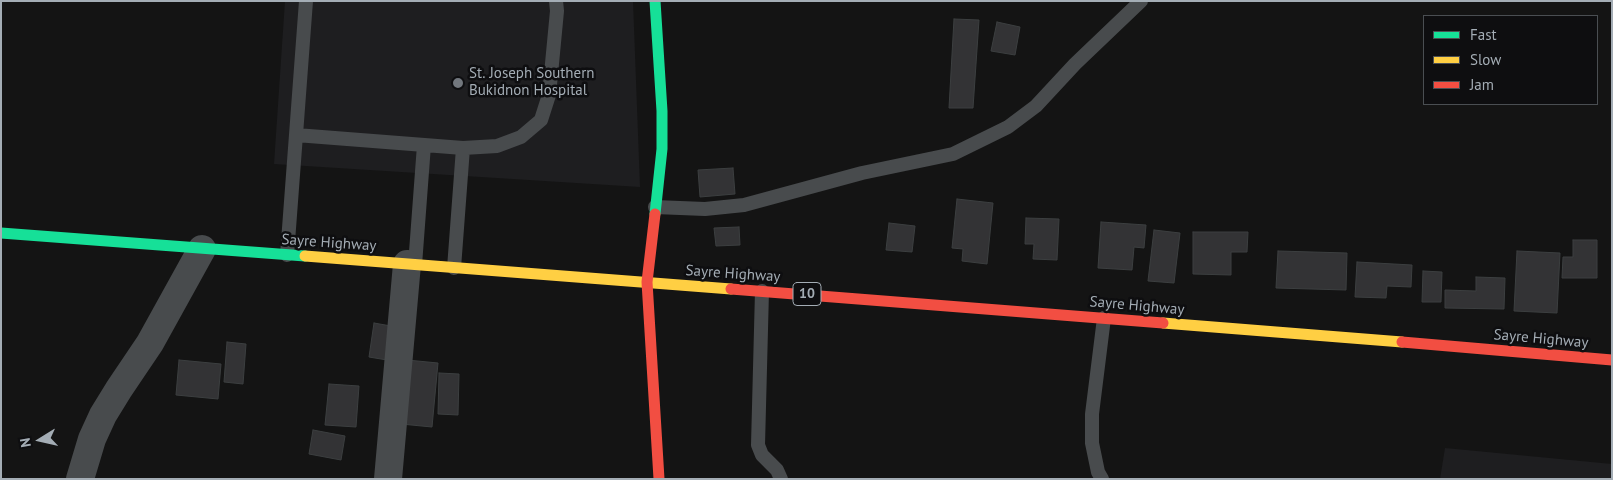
<!DOCTYPE html>
<style>
body{margin:0}
#map{position:relative;width:1613px;height:480px;overflow:hidden;background:#141414;font-family:"PT Sans",sans-serif}
canvas{display:block}
.frame{position:absolute;inset:0;border:2px solid #a4adb5;pointer-events:none}
.legend{position:absolute;left:1423px;top:15px;width:175px;height:90px;box-sizing:border-box;background:#0e0e10;border:1px solid #4a4e52;margin:0;padding:6px 9px;list-style:none;font-size:15px;color:#a4adb5}
.legend li{display:flex;align-items:center;gap:10px;height:25px}
.legend b{width:25px;border:1px solid #4a4e52}
.north{position:absolute;left:15px;top:415px;width:50px;height:50px;-webkit-text-stroke:4px #0e0e10;paint-order:stroke;rotate:260deg;font-size:14px;font-weight:700;line-height:20px;text-align:center;color:#a4adb5}
.north::after{content:'';display:block;margin:auto;width:18px;height:22px;background:#a4adb5;clip-path:polygon(50% 0,100% 100%,50% 72%,0 100%)}
</style>
<div id="map">
<canvas width="1613" height="480"></canvas>
<div class="frame"></div>
<ul class="legend">
<li><b style="height:6px;background:#16e098"></b>Fast</li>
<li><b style="height:6px;background:#ffcf43"></b>Slow</li>
<li><b style="height:6px;background:#f24e42"></b>Jam</li>
</ul>
<div class="north">N</div>
</div>
<script>
const ctx = document.querySelector('canvas').getContext('2d');
ctx.lineJoin = 'round';
function paint(path, color) { ctx.fillStyle = color; ctx.fill(path, 'evenodd'); }
const poly = rows => new Path2D(rows.map(r => 'M' + r).join(''));
function trace(path, color, width, dash) { ctx.strokeStyle = color; ctx.lineWidth = width; ctx.lineCap = dash ? 'butt' : 'round'; ctx.setLineDash(dash || []); ctx.stroke(path); }
function write(font, color, halo, rows, align = 'center') {
  ctx.font = font + ' "PT Sans",sans-serif'; ctx.lineWidth = 5; ctx.setLineDash([]); ctx.textBaseline = 'middle'; ctx.strokeStyle = halo; ctx.fillStyle = color; for (const [text, x, y, turn = 0] of rows) {
    ctx.save(); ctx.translate(x, y); ctx.rotate((+turn || 0) * Math.PI / 180); ctx.textAlign = isNaN(turn) ? turn : align; if (halo) ctx.strokeText(text, 0, 0); ctx.fillText(text, 0, 0); ctx.restore();
  }
}
paint(poly([
 [285,1,633,1,640,187,274,164],
 [1445,448,1612,464,1612,479,1440,479]
]), '#1e1e20');
const building = poly([
 [954,19,979,20,973,108,949,108,954,19],
 [997,22,1020,27,1015,55,991,51,997,22],
 [733,168,735,194,700,197,698,170,733,168],
 [957,199,993,203,987,264,962,261,963,249,952,248,957,199],
 [1026,218,1059,219,1057,260,1033,259,1034,244,1025,244,1026,218],
 [1101,222,1146,225,1144,248,1134,247,1132,270,1098,268,1101,222],
 [889,223,915,226,912,252,886,250,889,223],
 [739,227,740,245,716,246,714,228,739,227],
 [1154,230,1180,233,1174,283,1148,281,1154,230],
 [1193,232,1248,232,1247,252,1231,252,1231,275,1193,274,1193,232],
 [1573,240,1597,240,1597,278,1562,278,1563,257,1573,257,1573,240],
 [1278,251,1347,253,1346,290,1276,288,1278,251],
 [1517,251,1560,253,1557,313,1514,311,1517,251],
 [1357,262,1412,265,1411,287,1387,286,1386,298,1355,297,1357,262],
 [1423,271,1442,272,1441,302,1422,302,1423,271],
 [1476,277,1505,278,1504,309,1445,308,1445,290,1476,291,1476,277],
 [374,323,391,326,387,360,369,357,374,323],
 [227,342,246,344,243,384,224,382,227,342],
 [179,360,221,364,218,399,176,395,179,360],
 [407,360,438,363,432,427,401,424,407,360],
 [439,373,459,374,458,415,438,414,439,373],
 [329,384,359,386,356,427,325,425,329,384],
 [313,430,345,436,341,460,309,454,313,430]
]);
paint(building, '#333335');
trace(building, '#3c3f40', 1);
trace(poly([
 [296,135,463,148,497,146,521,137,541,120,549,95,557,11,556,1],
 [655,207,705,209,744,205,862,173,953,154,1008,127,1036,106,1075,64,1141,1],
 [287,255,306,1],
 [415,265,424,145],
 [454,268,463,148],
 [762,291,758,445,762,455,777,470,781,479],
 [1102,479,1098,472,1092,443,1092,414,1104,318]
]), '#484b4d', 14);
trace(poly([
 [80,479,92,439,103,415,119,389,150,343,202,249],
 [388,479,407,264]
]), '#484b4d', 28);
trace(poly([
 [655,214,662,149,662,111,655,1],
 [1,233,305,256]
]), '#16e098', 11);
trace(poly([
 [305,256,731,289],
 [1163,323,1402,342]
]), '#ffcf43', 11);
trace(poly([
 [655,214,647,282,659,479],
 [731,289,1163,323],
 [1402,342,1612,360]
]), '#f24e42', 11);
for (const [x, y, r, color] of [
 [458,83,6,"#72777d"]
]) { const dot = new Path2D(); dot.arc(x, y, r, 0, 2 * Math.PI); ctx.fillStyle = color; ctx.fill(dot); trace(dot, '#0e0e10', 2); }
for (const [x, y, w] of [
 [807,294,28]
]) { const box = new Path2D(); box.roundRect(x - w / 2, y - 11.5, w, 23, 4); ctx.fillStyle = '#0e0e10'; ctx.fill(box); trace(box, '#a4adb5', 1); }
write('bold 14px', '#a4adb5', null, [
 ["10",807,294]
]);
write('15px', '#a4adb5', '#0e0e10', [
 ["St. Joseph Southern",469,74],
 ["Bukidnon Hospital",469,91]
], 'left');
write('15px', '#a4adb5', '#0e0e10', [
 ["Sayre Highway",329,243,4],
 ["Sayre Highway",733,274,4],
 ["Sayre Highway",1137,306,5],
 ["Sayre Highway",1541,339,5]
]);
</script>
